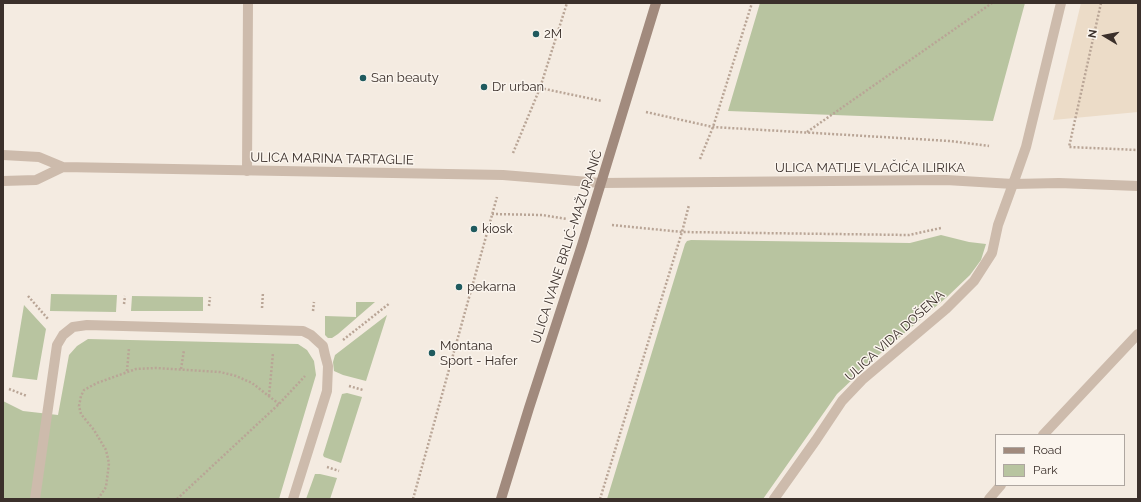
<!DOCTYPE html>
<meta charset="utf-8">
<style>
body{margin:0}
#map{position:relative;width:1141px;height:502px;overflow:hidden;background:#f4ebe1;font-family:Raleway,sans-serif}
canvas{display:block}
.frame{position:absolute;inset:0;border:4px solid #3b302b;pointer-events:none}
.legend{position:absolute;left:995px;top:434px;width:130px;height:52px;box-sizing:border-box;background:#fbf5ee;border:1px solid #aea6a0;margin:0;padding:5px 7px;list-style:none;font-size:12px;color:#3b302b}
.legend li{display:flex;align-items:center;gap:8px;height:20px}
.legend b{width:20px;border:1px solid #aea6a0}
.north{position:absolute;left:1085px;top:16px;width:40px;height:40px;-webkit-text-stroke:3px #fbf5ee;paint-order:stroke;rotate:280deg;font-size:11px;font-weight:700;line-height:16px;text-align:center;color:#3b302b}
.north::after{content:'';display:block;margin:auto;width:14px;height:18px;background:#3b302b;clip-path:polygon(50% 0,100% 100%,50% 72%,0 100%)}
</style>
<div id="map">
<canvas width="1141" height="502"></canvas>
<div class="frame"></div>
<ul class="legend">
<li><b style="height:5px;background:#a18a7d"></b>Road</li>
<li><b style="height:11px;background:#b8c4a0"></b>Park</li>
</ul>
<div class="north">N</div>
</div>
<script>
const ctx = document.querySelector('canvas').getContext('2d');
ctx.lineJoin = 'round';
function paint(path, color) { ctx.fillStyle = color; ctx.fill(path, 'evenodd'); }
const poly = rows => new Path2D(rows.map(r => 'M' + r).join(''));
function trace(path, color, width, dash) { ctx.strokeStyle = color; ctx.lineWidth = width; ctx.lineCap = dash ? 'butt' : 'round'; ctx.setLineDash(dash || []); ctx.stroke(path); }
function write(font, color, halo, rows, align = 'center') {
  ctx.font = font + ' Raleway,sans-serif'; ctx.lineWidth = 3; ctx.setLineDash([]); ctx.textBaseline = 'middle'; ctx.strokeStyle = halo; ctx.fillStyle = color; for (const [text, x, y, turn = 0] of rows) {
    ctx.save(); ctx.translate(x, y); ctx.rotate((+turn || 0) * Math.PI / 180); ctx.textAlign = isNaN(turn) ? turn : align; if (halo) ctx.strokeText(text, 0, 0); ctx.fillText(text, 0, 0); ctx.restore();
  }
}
paint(poly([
 [760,3,1025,3,993,121,728,111],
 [941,235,969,242,986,244,981,260,970,275,947,297,875,358,837,394,763,499,607,499,685,244,687,241,691,240,910,243],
 [51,294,117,295,116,312,50,311],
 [132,296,203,297,203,311,131,311],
 [356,302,375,302,338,334,332,338,328,338,325,335,325,316,356,317],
 [24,305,46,329,37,380,12,377],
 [387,315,366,381,343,375,334,371,333,362,335,355],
 [88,339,298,344,307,350,314,361,316,375,279,499,3,499,3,401,23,411,58,415,69,355,77,346],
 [347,393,362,397,341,463,324,457,323,455,342,394],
 [315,474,320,474,337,478,330,499,306,499]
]), '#b8c4a0');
paint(poly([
 [1081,3,1138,3,1138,112,1053,120]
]), '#ecdcc8');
trace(poly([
 [1101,3,1069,147,1138,150],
 [540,88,602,101],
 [646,112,713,127,950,141,989,146],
 [807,132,992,3],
 [513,153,540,88,567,3],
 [700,159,713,127,752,3],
 [492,214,542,215,567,219],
 [612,225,682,232,909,235,941,228],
 [28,296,48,319],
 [124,304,125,296],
 [209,306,210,297],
 [262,308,263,292],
 [313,311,314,302],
 [343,340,390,303],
 [181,369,184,350],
 [127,371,129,348],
 [349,386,363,390],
 [9,389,27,396],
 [269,396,273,353],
 [327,467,339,471],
 [98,499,106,487,109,463,106,450,94,430,81,414,79,406,81,396,84,390,97,383,136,369,156,368,220,372,236,376,252,383,279,404],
 [177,499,279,404,305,376],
 [413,499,497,197],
 [600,499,682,232,689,205]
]), '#b9a596', 2.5, [2, 2]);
trace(poly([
 [247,171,248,3],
 [35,499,57,345,63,335,73,327,87,325,303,331,311,335,323,346,325,355,328,366,327,391,293,499],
 [774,499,816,440,842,401,862,380,946,309,974,281,992,253,998,225,1013,184]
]), '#cdbbac', 10);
trace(poly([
 [3,155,39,157,63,167,503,175,601,183,946,180,1013,184,1059,183,1138,186],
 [3,181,36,180,63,167],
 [1013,184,1026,147,1061,3],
 [1043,435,1138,334],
 [989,499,1001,485]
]), '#cdbbac', 10);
trace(poly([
 [501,499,529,408,582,245,656,3]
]), '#a18a7d', 10);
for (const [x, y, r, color] of [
 [536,34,4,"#1f5a5e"],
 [363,78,4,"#1f5a5e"],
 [484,87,4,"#1f5a5e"],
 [474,229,4,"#1f5a5e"],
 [459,287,4,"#1f5a5e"],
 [432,353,4,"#1f5a5e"]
]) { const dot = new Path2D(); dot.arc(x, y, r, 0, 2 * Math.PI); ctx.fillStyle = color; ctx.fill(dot); trace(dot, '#fbf5ee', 1.5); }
write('13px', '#3b302b', '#fbf5ee', [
 ["2M",544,34],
 ["San beauty",371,78],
 ["Dr urban",492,87],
 ["kiosk",482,229],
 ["pekarna",467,287],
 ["Montana",440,346],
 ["Sport - Hafer",440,361]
], 'left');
write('13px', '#3b302b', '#fbf5ee', [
 ["ULICA MARINA TARTAGLIE",332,159,1],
 ["ULICA MATIJE VLAČIĆA ILIRIKA",870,168],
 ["ULICA IVANE BRLIĆ-MAŽURANIĆ",567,247,-72],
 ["ULICA VIDA DOŠENA",895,336,-42]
]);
</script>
